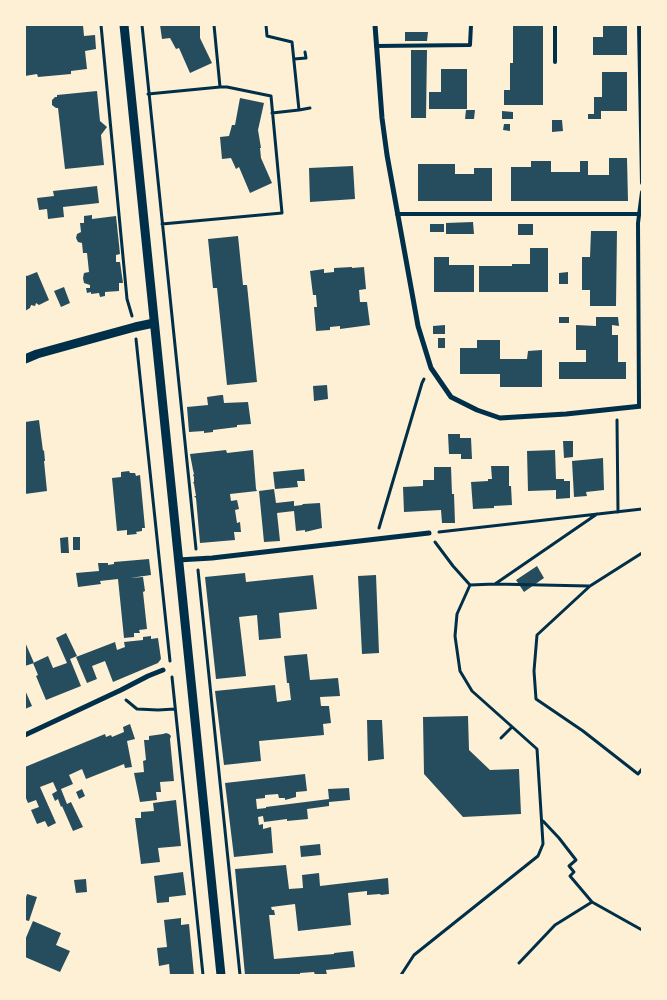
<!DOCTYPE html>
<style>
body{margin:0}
#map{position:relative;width:667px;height:1000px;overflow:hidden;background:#fdf0d5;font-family:Raleway,sans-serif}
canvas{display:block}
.frame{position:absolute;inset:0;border:26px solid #fdf0d5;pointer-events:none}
</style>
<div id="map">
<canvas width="667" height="1000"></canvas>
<div class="frame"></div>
</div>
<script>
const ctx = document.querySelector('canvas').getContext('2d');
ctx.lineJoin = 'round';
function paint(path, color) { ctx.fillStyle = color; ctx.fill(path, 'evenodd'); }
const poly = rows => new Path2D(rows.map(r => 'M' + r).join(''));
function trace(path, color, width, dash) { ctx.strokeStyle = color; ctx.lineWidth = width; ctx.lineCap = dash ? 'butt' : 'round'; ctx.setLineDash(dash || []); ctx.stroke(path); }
paint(poly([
 [25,25,83,25,84,36,95,35,96,49,85,51,87,69,71,71,71,74,38,77,37,74,25,76],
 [160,25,200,25,200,38,212,63,190,73,179,48,176,49,170,38,162,39],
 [513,25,543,25,543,105,504,105,504,90,510,90,510,63,513,63],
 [603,25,627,25,627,55,593,55,593,37,603,37],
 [405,32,428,32,427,41,405,41],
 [411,50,427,50,426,118,411,118],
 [441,69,467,69,467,109,429,109,429,92,441,92],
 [602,72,627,72,627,111,601,111,601,119,588,119,588,114,594,114,594,97,602,97],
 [97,91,100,121,107,127,101,135,104,165,65,169,58,108,56,108,52,105,52,100,55,97,57,97,57,95],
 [240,98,264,103,258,130,261,148,260,148,261,158,272,183,250,193,239,167,236,169,231,158,222,159,220,137,229,136,232,125,235,125],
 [466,110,475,110,474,119,465,119],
 [502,111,513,112,513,119,502,119],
 [552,120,562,120,563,131,552,132],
 [504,124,510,124,510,131,503,130],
 [609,158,627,158,628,201,511,201,511,167,531,167,531,161,551,161,551,172,580,172,580,161,588,161,588,175,609,175],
 [418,164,455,164,455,174,474,174,474,168,492,168,492,201,418,201],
 [353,166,355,199,310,202,309,168],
 [97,186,99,203,63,207,64,217,48,219,47,209,39,210,37,198,54,196,53,191],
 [92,215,92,219,116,216,120,254,116,255,116,262,120,262,123,283,119,283,119,291,105,292,105,296,100,297,99,293,91,294,91,292,87,293,86,288,90,288,90,285,84,283,83,278,84,273,89,272,87,253,83,253,82,243,78,242,76,238,77,234,81,232,80,223,84,223,84,216],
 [473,222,474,234,446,234,446,223],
 [430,224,444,224,444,232,430,232],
 [518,224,533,224,533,235,518,235],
 [591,231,617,231,616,306,590,306,590,290,582,290,582,257,590,257],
 [238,236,243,285,247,285,257,382,227,385,217,288,213,288,208,239],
 [530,248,548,248,548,292,479,292,479,266,512,266,512,264,530,264],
 [434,257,449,257,449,265,474,265,474,292,434,292],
 [352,267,352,268,364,267,366,289,359,290,360,302,367,302,370,325,340,329,340,326,330,327,330,330,316,331,314,307,317,307,316,295,313,295,310,271,324,269,324,273,334,272,334,268],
 [37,272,49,300,39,305,36,303,35,306,31,305,30,308,25,311,25,275,27,276],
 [568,272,568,284,559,284,559,273],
 [64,287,70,303,61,307,54,291],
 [559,317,569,317,569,323,559,323],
 [596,317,618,317,619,326,612,325,612,335,618,335,618,362,626,362,626,379,559,379,559,362,586,362,586,350,576,350,576,325,596,326],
 [445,325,445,334,433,334,433,326],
 [438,338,445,338,445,348,438,348],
 [477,340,500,340,500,359,527,359,528,351,542,350,542,387,500,387,500,374,460,374,460,348,477,348],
 [327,385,328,399,314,401,313,386],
 [221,395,223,395,224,403,248,402,251,424,237,425,237,427,213,430,213,432,204,433,204,431,189,432,187,407,208,405,207,397],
 [39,420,43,451,44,450,45,461,44,461,47,491,25,494,25,422],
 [448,434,460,434,460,438,471,438,472,459,461,459,461,454,449,454],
 [563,441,573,441,573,457,564,458],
 [226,450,227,453,253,450,256,489,257,491,230,494,231,501,237,500,239,509,235,510,237,523,240,522,241,532,234,532,235,540,200,543,196,498,194,496,196,496,194,484,193,482,194,482,194,477,193,475,194,474,193,470,190,454],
 [555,450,556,479,564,479,564,481,570,481,570,498,556,499,556,490,528,491,527,451],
 [603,458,604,490,586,492,587,496,574,497,572,461],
 [491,466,509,466,509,486,511,486,512,505,494,506,494,508,473,509,471,482,488,481,488,479,492,479],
 [434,467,451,467,452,494,454,494,455,523,442,523,441,510,404,512,403,487,423,486,423,480,434,480],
 [304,469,305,481,297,481,298,487,275,489,273,472],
 [129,471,130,473,135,473,136,476,140,475,145,528,142,528,142,531,136,532,137,534,127,535,127,530,117,531,112,478,121,477,121,472],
 [274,489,276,503,294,501,294,506,302,505,303,504,320,503,322,528,305,532,305,530,296,531,294,511,277,513,280,541,264,542,259,491],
 [68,537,69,553,61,553,60,538],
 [73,537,80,537,80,550,73,550],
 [149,559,151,575,130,578,143,577,145,591,143,592,147,629,139,630,140,633,134,633,134,637,124,638,118,579,100,581,101,584,78,587,76,573,99,571,98,563,108,563,108,565,114,564,114,562],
 [537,566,544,578,524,592,516,580],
 [245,573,246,582,313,575,317,609,279,613,281,638,259,640,257,615,239,617,246,676,216,679,205,577],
 [376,575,379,653,362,654,358,576],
 [66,633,77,656,70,659,81,686,46,700,36,676,38,675,33,663,48,656,53,668,67,663,56,638],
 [151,636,151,639,158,638,161,659,158,663,113,682,105,661,92,666,97,679,87,683,76,657,115,642,117,650,125,647,124,642,143,640,143,637],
 [25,642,34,663,25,666],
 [307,654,310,680,338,678,340,696,320,697,321,706,329,706,331,723,323,724,324,735,259,741,261,761,224,765,215,691,275,685,277,702,291,700,289,683,287,683,284,656],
 [25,690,32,706,25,709],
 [468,716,469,750,490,770,519,769,521,814,463,817,424,774,423,717],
 [367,720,382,720,384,759,368,761],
 [130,724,135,739,127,741,132,767,125,768,124,764,86,779,82,769,69,775,73,784,61,789,67,804,71,802,83,827,73,831,62,806,61,807,58,799,55,801,52,794,57,791,53,782,40,787,56,823,48,827,45,821,37,824,31,810,39,807,36,800,28,803,25,796,25,767,105,734,106,737,111,735,112,737,124,732,123,727],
 [166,733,169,734,171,736,170,739,174,781,160,782,161,792,156,792,157,800,140,802,134,773,144,772,143,761,146,760,144,740,149,740,149,736,163,734],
 [305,774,307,791,296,792,296,797,285,800,285,798,279,798,278,794,265,795,265,798,256,799,257,809,266,808,266,807,329,799,328,789,349,788,350,800,329,802,329,806,307,809,308,819,287,821,287,819,264,822,263,816,258,817,259,825,263,824,263,829,271,827,273,853,234,857,225,783],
 [82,789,85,796,79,799,76,792],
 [176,800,181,846,158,848,160,862,141,864,135,818,141,818,141,812,154,811,153,803],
 [320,844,321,855,301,857,300,846],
 [286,865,289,889,303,888,302,875,319,873,320,886,388,878,389,894,381,895,380,894,367,895,367,891,348,893,351,925,298,931,295,904,271,907,272,910,274,910,275,915,269,915,274,959,334,954,334,953,353,951,355,967,326,970,327,975,315,975,314,972,300,973,300,975,245,975,235,869],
 [183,872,186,895,169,897,169,902,157,903,154,876],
 [86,879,87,892,76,893,74,880],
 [27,894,37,897,29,921,25,920,25,901],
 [181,918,181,925,189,924,194,975,170,975,169,964,159,966,157,948,167,947,164,920],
 [33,921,61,933,56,945,70,951,60,972,25,957,25,940]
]), '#264d5e');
trace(poly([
 [101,25,127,299,132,316],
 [142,25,196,549],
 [266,25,267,36,292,42,299,110,272,113],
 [294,59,306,58,305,52],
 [148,94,220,87,214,25],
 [299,110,310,108],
 [162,224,282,213,271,96,227,87,220,87],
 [136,339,170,661],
 [617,420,618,512],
 [379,528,422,383,424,379],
 [439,532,642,509],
 [435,542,453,566,470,585],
 [642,553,590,586,537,635,534,671,536,699,583,731,638,774,642,769],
 [198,570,240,975],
 [495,584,589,586],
 [470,585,495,584,597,514],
 [172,677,203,975],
 [126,700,137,709,158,710,175,709],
 [501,738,512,727],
 [543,821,559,838,576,860,569,866,574,872,570,876,592,902,642,930],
 [519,963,555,925,592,902],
 [401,975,414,955,538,856,543,844,537,749,472,691,460,671,455,636,457,614,470,585]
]), '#003049', 3);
trace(poly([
 [555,25,555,62],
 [639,25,642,183],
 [376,46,470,45,471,25],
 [397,214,639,214],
 [639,406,638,223,642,192]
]), '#003049', 4);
trace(poly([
 [375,25,382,118,387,155,418,326,431,368,451,397,477,410,500,418,566,414,642,406],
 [178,560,212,558,429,533],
 [25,735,121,690,148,676,163,670]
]), '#003049', 5);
trace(poly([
 [124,25,221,975],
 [25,359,37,354,113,333,135,327,154,323]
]), '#003049', 9);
</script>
